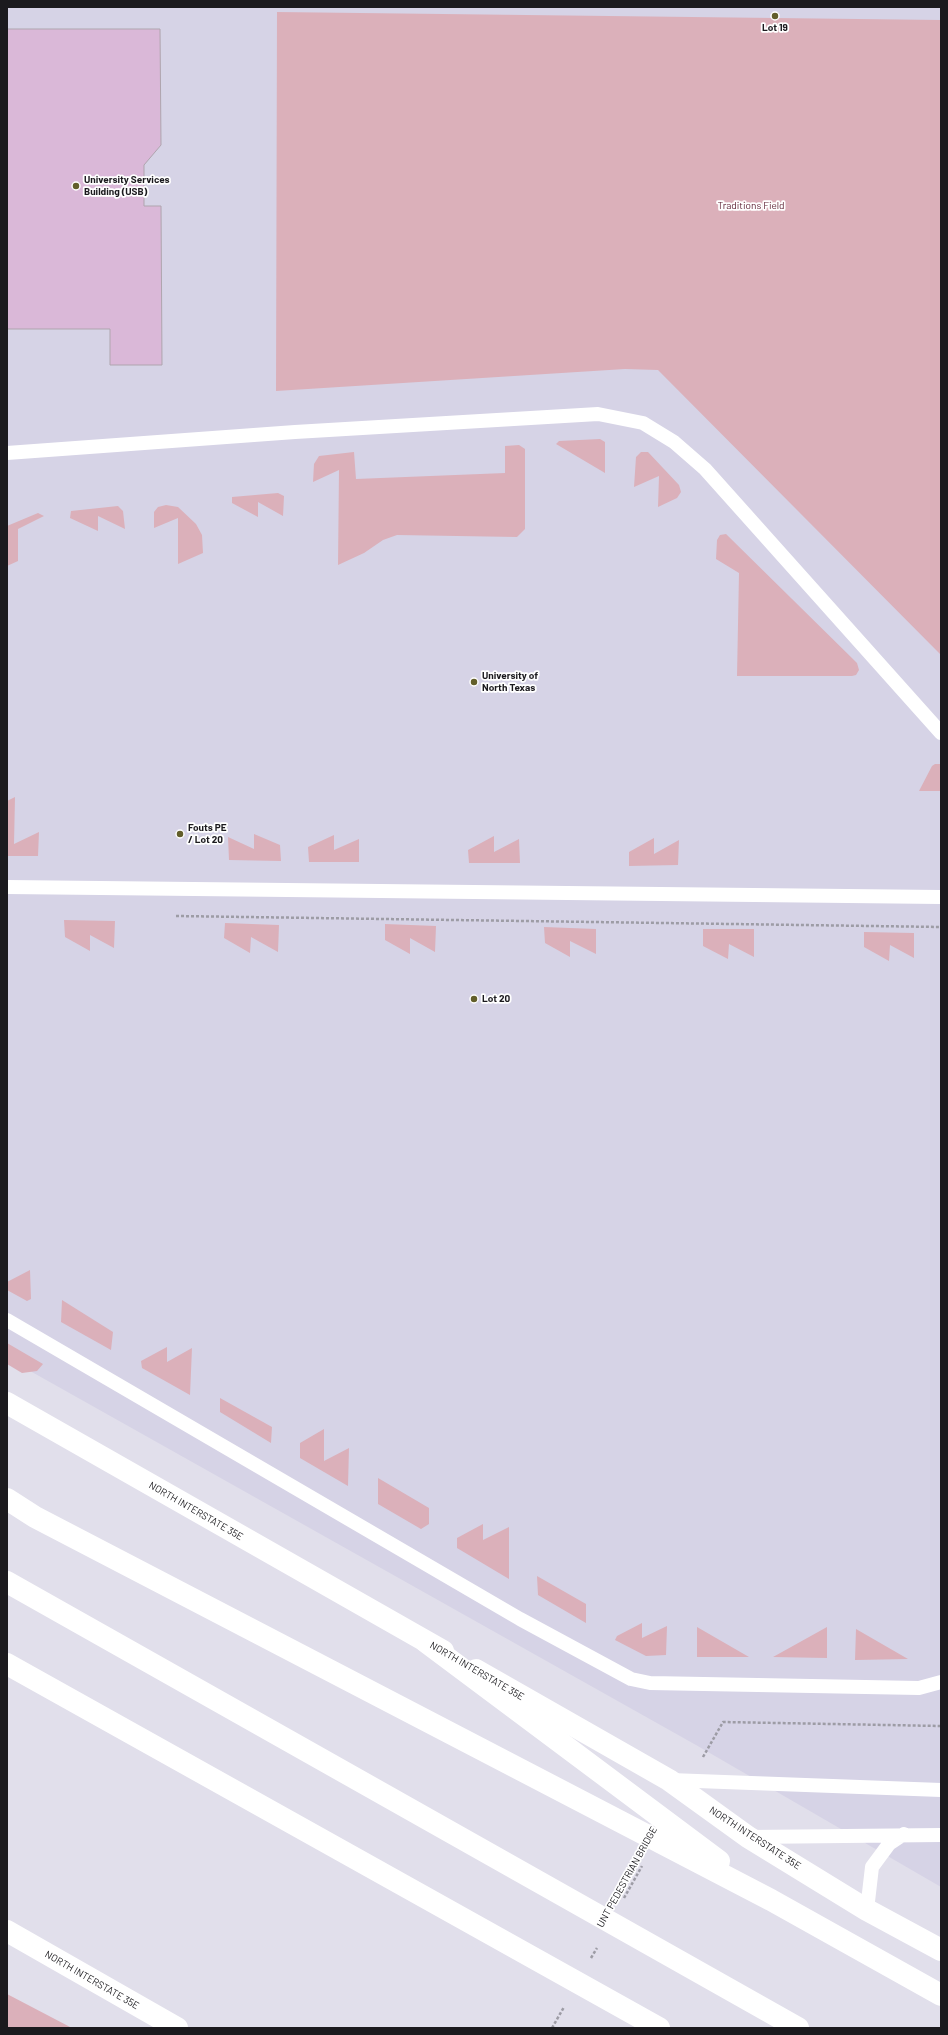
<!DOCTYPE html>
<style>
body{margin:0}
#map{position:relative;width:948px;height:2035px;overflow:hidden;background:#e1dfeb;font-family:Barlow,sans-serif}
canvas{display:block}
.frame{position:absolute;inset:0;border:8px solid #1b1a1e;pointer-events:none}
</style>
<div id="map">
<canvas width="948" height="2035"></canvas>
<div class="frame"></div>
</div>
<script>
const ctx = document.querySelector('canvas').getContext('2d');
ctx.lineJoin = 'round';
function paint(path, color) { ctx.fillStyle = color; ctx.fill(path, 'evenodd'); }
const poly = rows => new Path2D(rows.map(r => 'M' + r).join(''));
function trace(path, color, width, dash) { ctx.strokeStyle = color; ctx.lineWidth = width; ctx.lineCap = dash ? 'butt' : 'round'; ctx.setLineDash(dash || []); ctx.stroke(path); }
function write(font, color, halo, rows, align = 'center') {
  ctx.font = font + ' Barlow,sans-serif'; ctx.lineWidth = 3.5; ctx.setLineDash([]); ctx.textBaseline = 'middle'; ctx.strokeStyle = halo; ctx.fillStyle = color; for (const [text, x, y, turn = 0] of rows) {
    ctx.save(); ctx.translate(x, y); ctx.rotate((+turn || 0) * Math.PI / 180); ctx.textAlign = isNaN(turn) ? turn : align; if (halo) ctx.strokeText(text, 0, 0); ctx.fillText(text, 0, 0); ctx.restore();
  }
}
paint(poly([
 [7,7,941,7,941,1887,696,1745,7,1358]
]), '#d6d3e6');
paint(poly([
 [277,12,941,20,941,655,658,370,625,369,276,391],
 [600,439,605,442,605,473,556,444,559,441],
 [519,445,525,449,525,529,517,537,397,535,383,540,364,553,338,565,339,470,313,482,314,464,319,456,354,452,356,479,505,473,505,446],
 [641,452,648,452,679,485,681,492,677,498,658,507,659,476,634,487,636,457],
 [278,493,284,496,283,516,258,502,258,517,232,503,232,497],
 [166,505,178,507,196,524,202,535,203,553,178,564,178,518,154,528,154,512,158,507],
 [118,506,123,511,125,529,98,516,98,531,70,518,71,511],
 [38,513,44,516,18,529,18,561,7,566,7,526],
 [726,534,857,663,859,670,856,675,852,676,737,676,739,573,716,559,717,540,720,535],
 [935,764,941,764,941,791,919,791,932,766],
 [15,797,14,844,39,832,38,856,7,856,7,801],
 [254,834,280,845,281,861,229,860,228,837,254,849],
 [334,835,334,850,359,839,359,862,309,862,308,847],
 [494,836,494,852,519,839,520,863,469,863,468,850],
 [654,838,654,854,679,840,678,865,629,866,629,852],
 [64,920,115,921,114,948,90,935,90,951,65,937],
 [225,923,279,925,278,952,251,937,250,953,224,938],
 [385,924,436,926,435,952,410,938,410,954,385,940],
 [544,927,596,929,596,954,570,941,570,957,545,943],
 [703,929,754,929,754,957,729,944,728,959,703,946],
 [864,932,914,933,914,958,890,945,889,961,864,947],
 [30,1270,31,1299,27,1301,7,1290,7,1282],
 [62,1300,113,1332,111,1350,61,1322],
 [7,1343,43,1364,37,1371,22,1373,7,1364],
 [167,1347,167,1362,192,1348,190,1395,142,1368,141,1361],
 [220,1398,272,1427,271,1443,220,1412],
 [324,1429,324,1461,349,1448,348,1486,300,1458,300,1443],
 [378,1478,429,1508,429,1524,421,1529,378,1504],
 [483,1524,483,1540,509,1527,509,1579,457,1548,457,1538],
 [537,1576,586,1604,586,1623,538,1595],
 [642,1623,642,1638,667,1626,666,1655,646,1656,615,1640,617,1636],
 [697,1627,749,1657,697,1657],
 [827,1627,827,1658,773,1657],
 [856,1629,908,1659,855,1660],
 [7,1994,72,2028,7,2028]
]), '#dbb0ba');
const building = poly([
 [7,29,160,29,161,145,144,165,144,206,161,206,162,365,110,365,110,329,7,329,7,29]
]);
paint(building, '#dab8d8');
trace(building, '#afa5ae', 1);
trace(poly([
 [176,916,941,927],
 [703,1757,723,1722,941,1726],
 [624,1898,642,1866],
 [591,1958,597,1948],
 [552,2028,564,2007]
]), '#9d9ca5', 2.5, [3, 2]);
trace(poly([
 [7,453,295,432,598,414,643,423,674,442,705,469,941,733],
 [7,887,941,897],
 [7,1320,520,1619,631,1679,650,1683,919,1688,941,1682],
 [670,1780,941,1790],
 [749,1837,941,1835],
 [867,1910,872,1867,889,1844,904,1834]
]), '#fff', 14);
trace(poly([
 [7,1403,443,1651],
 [476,1670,669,1780,748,1837,867,1910,941,1950],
 [7,1931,177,2028]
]), '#fff', 22);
trace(poly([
 [7,1499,35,1517,771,1900,941,1995],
 [7,1582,798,2028],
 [426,1642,719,1861],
 [7,1664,659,2028]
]), '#fff', 22);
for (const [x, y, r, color] of [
 [775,16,4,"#625e2a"],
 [76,186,4,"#625e2a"],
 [474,682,4,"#625e2a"],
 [180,834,4,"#625e2a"],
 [474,999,4,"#625e2a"]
]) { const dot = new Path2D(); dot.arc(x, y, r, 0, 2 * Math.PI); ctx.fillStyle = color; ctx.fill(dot); trace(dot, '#fff', 1.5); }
write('bold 10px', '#1b1a1e', '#fff', [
 ["Lot 19",775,28,"center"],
 ["University Services",84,180],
 ["Building (USB)",84,192],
 ["University of",482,676],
 ["North Texas",482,688],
 ["Fouts PE",188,828],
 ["/ Lot 20",188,840],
 ["Lot 20",482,999]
], 'left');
write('10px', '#602538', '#fff', [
 ["Traditions Field",751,206]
]);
write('10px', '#1b1a1e', '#fff', [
 ["NORTH INTERSTATE 35E",196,1511,30],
 ["NORTH INTERSTATE 35E",477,1671,30],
 ["NORTH INTERSTATE 35E",755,1838,33],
 ["UNT PEDESTRIAN BRIDGE",627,1877,-61],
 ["NORTH INTERSTATE 35E",92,1980,30]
]);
</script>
